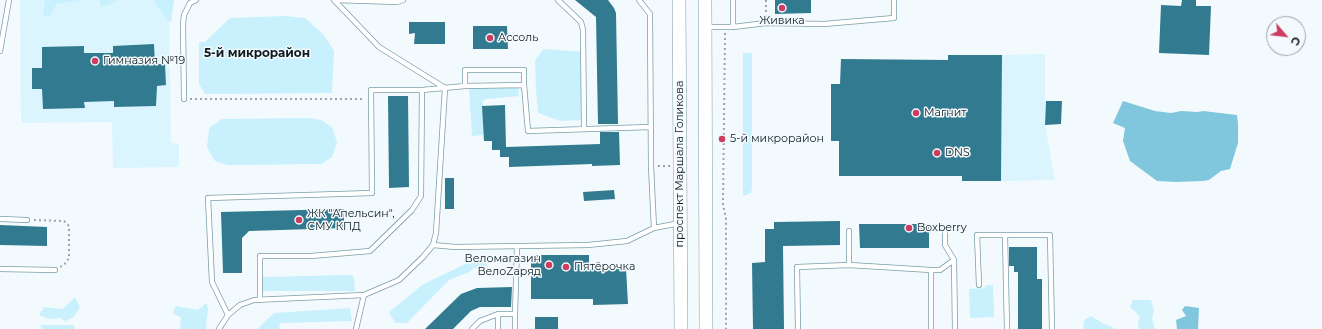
<!DOCTYPE html>
<meta charset="utf-8">
<style>
body{margin:0}
#map{position:relative;width:1322px;height:329px;overflow:hidden;background:#f3fafd;font-family:Montserrat,sans-serif}
canvas{display:block}
.north{position:absolute;left:1266px;top:16px;width:40px;height:40px;box-sizing:border-box;background:#f3fafd;border:1px solid #97a1a5;border-radius:50%;rotate:118deg;font-size:11px;font-weight:700;line-height:16px;text-align:center;color:#0e1c20}
.north::after{content:'';display:block;margin:auto;width:14px;height:18px;background:#cc3d61;clip-path:polygon(50% 0,100% 100%,50% 72%,0 100%)}
</style>
<div id="map">
<canvas width="1322" height="329"></canvas>
<div class="north">С</div>
</div>
<script>
const ctx = document.querySelector('canvas').getContext('2d');
ctx.lineJoin = 'round';
function paint(path, color) { ctx.fillStyle = color; ctx.fill(path, 'evenodd'); }
const poly = rows => new Path2D(rows.map(r => 'M' + r).join(''));
function trace(path, color, width, dash) { ctx.strokeStyle = color; ctx.lineWidth = width; ctx.lineCap = dash ? 'butt' : 'round'; ctx.setLineDash(dash || []); ctx.stroke(path); }
function write(font, color, halo, rows, align = 'center') {
  ctx.font = font + ' Montserrat,sans-serif'; ctx.lineWidth = 3; ctx.setLineDash([]); ctx.textBaseline = 'middle'; ctx.strokeStyle = halo; ctx.fillStyle = color; for (const [text, x, y, turn = 0] of rows) {
    ctx.save(); ctx.translate(x, y); ctx.rotate((+turn || 0) * Math.PI / 180); ctx.textAlign = isNaN(turn) ? turn : align; if (halo) ctx.strokeText(text, 0, 0); ctx.fillText(text, 0, 0); ctx.restore();
  }
}
paint(poly([
 [20,0,169,0,171,143,179,144,179,167,113,168,112,122,21,123],
 [1045,54,1045,125,1055,180,1001,181,1002,55]
]), '#daf5fe');
paint(poly([
 [45,0,79,0,56,4,51,15,43,17],
 [100,0,118,0,112,4,101,7],
 [155,0,174,0,171,23,155,4],
 [285,16,305,18,324,35,334,51,332,93,205,94,199,84,199,42,205,42,230,18],
 [543,49,585,52,583,120,560,121,538,113,536,90,535,61],
 [743,53,752,53,752,188,751,193,743,196],
 [518,86,519,96,486,99,483,101,483,135,472,136,469,88],
 [308,118,321,120,332,127,337,142,332,157,321,164,228,165,215,161,207,147,209,128,222,119],
 [485,262,488,265,474,268,469,272,449,280,407,323,395,323,389,312,422,285,465,264],
 [350,275,354,277,355,291,261,291,261,277],
 [993,285,994,317,970,318,969,289,985,288,985,286],
 [75,297,80,307,74,317,65,321,60,318,49,319,39,315,44,307,63,309],
 [1133,300,1151,300,1154,310,1152,319,1155,329,1139,329,1138,322,1140,316,1130,307],
 [207,303,208,309,206,329,180,329,181,318,173,313,176,306,198,310],
 [350,308,352,321,280,323,279,329,257,329,274,313],
 [1091,316,1104,324,1112,327,1114,329,1083,329,1084,320],
 [40,325,74,325,74,329,42,329]
]), '#c8f0fd');
paint(poly([
 [1123,101,1155,111,1171,113,1181,111,1198,112,1203,111,1237,115,1238,124,1238,143,1230,169,1221,171,1209,180,1203,181,1176,182,1157,181,1130,161,1123,141,1125,128,1113,123],
 [1185,306,1199,308,1198,329,1177,329,1176,320,1186,316,1182,310]
]), '#80c7dd');
paint(poly([
 [575,0,608,0,614,8,616,13,618,124,598,124,596,17],
 [775,0,811,0,811,13,775,14],
 [1182,0,1196,0,1196,6,1211,6,1209,55,1159,53,1161,5,1181,6],
 [409,22,445,22,445,44,414,44,415,33,409,34],
 [473,26,507,26,508,49,473,49],
 [154,44,155,64,165,64,166,85,157,86,156,106,114,107,114,101,84,102,85,108,43,109,42,89,32,89,32,68,42,68,42,47,84,46,84,53,113,53,113,46],
 [948,55,1002,55,1001,181,962,181,962,176,839,176,839,141,831,141,831,84,840,84,841,59,948,60],
 [388,96,408,96,409,187,389,188],
 [1046,101,1062,101,1061,124,1045,125],
 [505,105,506,147,600,144,600,132,619,132,620,165,592,166,592,164,509,167,509,157,500,157,500,150,492,150,492,141,484,141,482,106],
 [445,178,454,178,454,209,445,209],
 [614,190,615,199,584,201,583,192],
 [344,209,344,228,249,231,242,238,242,273,223,273,221,212],
 [840,221,840,245,783,246,784,329,753,329,752,263,765,262,765,229,774,229,774,222],
 [859,224,929,224,929,248,860,248],
 [0,225,47,227,47,246,0,245],
 [1009,247,1037,247,1037,279,1042,279,1042,329,1018,329,1018,272,1014,272,1014,266,1009,266],
 [531,255,589,255,589,269,626,268,628,304,593,305,593,299,531,299],
 [512,287,511,307,480,307,471,311,453,329,425,329,461,294,477,288],
 [535,317,558,317,558,329,535,329]
]), '#327a8f');
const lane = poly([
 [335,0,397,2,403,0],
 [558,0,581,22,583,30,584,129],
 [639,0,650,14,651,166,654,228],
 [733,0,733,27],
 [706,27,733,27,766,23,824,24,894,18,894,0],
 [0,51,9,0],
 [524,85,524,70,465,70,465,86,524,85,528,131,650,127],
 [184,99,183,24,184,15,190,3,196,0],
 [0,219,27,220],
 [945,230,945,245,954,260,955,329],
 [433,245,455,247,588,245,627,241,654,228,680,223],
 [849,265,849,231],
 [0,269,55,270],
 [931,270,940,270,954,260],
 [979,285,977,235,1005,235],
 [260,300,260,256,311,256,370,251,412,210,421,196,422,90],
 [515,314,517,246],
 [228,315,212,282,208,198,372,193,371,90,422,90,465,86],
 [219,329,228,315,240,305,254,300,364,295,399,280,423,257,433,245,436,233,445,88,379,47,334,0],
 [356,329,364,295],
 [472,329,480,321,498,314,515,314,515,329],
 [498,329,498,314],
 [798,329,797,267,849,265,931,270,931,329],
 [1007,329,1005,235,1050,235,1052,329]
]);
const secondary = poly([
 [679,0,681,329],
 [705,0,706,329]
]);
trace(lane, '#7a9da8', 6);
trace(secondary, '#7a9da8', 14);
trace(poly([
 [766,0,766,16],
 [725,33,723,204,726,219,726,329],
 [190,99,365,99],
 [658,166,670,166],
 [34,220,64,221,69,226,69,258,64,265,60,267]
]), '#9ba5a8', 2, [2, 3]);
trace(lane, '#fff', 4.5);
trace(secondary, '#fff', 13);
for (const [x, y, r, color] of [
 [782,8,4,"#cc3d61"],
 [490,38,4,"#cc3d61"],
 [95,61,4,"#cc3d61"],
 [916,113,4,"#cc3d61"],
 [722,139,4,"#cc3d61"],
 [937,153,4,"#cc3d61"],
 [299,220,4,"#cc3d61"],
 [909,228,4,"#cc3d61"],
 [549,265,4,"#cc3d61"],
 [566,267,4,"#cc3d61"]
]) { const dot = new Path2D(); dot.arc(x, y, r, 0, 2 * Math.PI); ctx.fillStyle = color; ctx.fill(dot); trace(dot, '#f3fafd', 1.5); }
write('11px', '#0e1c20', '#f3fafd', [
 ["Живика",782,21,"center"],
 ["Ассоль",498,38],
 ["Гимназия №19",103,61],
 ["Магнит",924,113],
 ["5-й микрорайон",730,139],
 ["DNS",945,153],
 ["ЖК \"Апельсин\",",307,214],
 ["СМУ КПД",307,227],
 ["Boxberry",917,228],
 ["Веломагазин",541,259,"right"],
 ["ВелоZаряд",541,272,"right"],
 ["Пятёрочка",574,267]
], 'left');
write('11px', '#0e1c20', '#f3fafd', [
 ["проспект Маршала Голикова",680,164,-90]
]);
write('bold 12px', '#0e1c20', '#f3fafd', [
 ["5-й микрорайон",257,53]
]);
</script>
